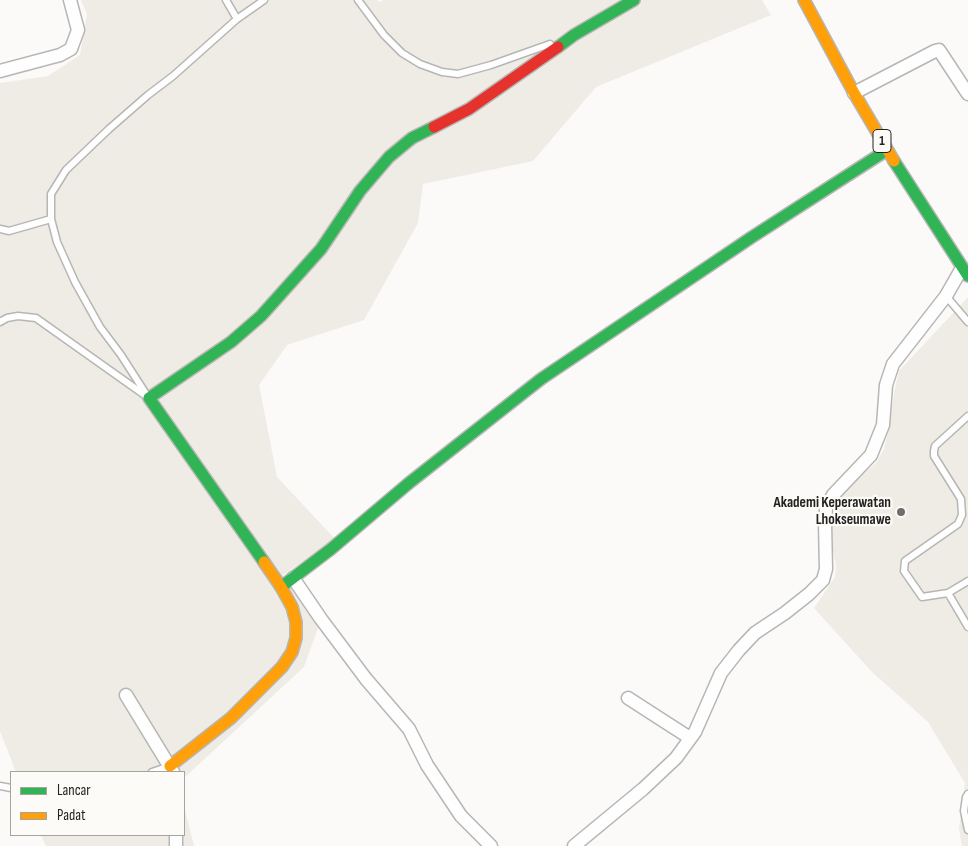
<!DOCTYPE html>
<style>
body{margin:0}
#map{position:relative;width:968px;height:846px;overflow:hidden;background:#fbfaf8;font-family:"Sofia Sans Condensed",sans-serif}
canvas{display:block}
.legend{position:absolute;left:10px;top:771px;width:175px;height:65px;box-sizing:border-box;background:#fcfbf7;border:1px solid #a5a4a1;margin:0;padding:6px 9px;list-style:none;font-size:15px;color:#232221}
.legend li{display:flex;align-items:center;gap:10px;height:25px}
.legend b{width:25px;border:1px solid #a5a4a1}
</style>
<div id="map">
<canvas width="968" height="846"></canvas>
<ul class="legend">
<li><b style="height:6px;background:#30b455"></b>Lancar</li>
<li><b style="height:6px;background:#ff9f0a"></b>Padat</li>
</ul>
</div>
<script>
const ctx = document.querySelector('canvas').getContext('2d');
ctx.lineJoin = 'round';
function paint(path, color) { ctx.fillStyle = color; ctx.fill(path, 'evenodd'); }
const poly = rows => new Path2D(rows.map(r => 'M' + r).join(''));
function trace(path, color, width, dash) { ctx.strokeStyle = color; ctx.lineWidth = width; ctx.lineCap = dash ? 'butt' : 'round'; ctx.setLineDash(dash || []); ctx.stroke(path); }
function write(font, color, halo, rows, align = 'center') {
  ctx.font = font + ' "Sofia Sans Condensed",sans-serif'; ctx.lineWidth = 4.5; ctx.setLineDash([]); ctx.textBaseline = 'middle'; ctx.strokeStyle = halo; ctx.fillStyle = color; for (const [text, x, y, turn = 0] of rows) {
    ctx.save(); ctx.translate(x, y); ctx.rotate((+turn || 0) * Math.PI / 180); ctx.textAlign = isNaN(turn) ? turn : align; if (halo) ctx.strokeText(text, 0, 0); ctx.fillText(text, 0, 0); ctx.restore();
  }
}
paint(poly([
 [81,0,377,0,379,2,383,0,762,0,771,15,596,87,533,161,423,184,418,223,364,320,287,345,259,385,277,477,336,540,283,575,318,628,304,667,184,778,184,772,16,772,0,731,0,83,48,76,80,55,87,14],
 [968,297,968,846,962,846,959,829,965,783,928,722,871,671,814,608,835,577,836,566,828,526,839,499,853,483,876,463,884,449,889,429,894,393,899,371],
 [184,806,194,846,46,846,41,835,184,835]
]), '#eeece4');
const lane = poly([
 [226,0,237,19,264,0],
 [358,0,384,35,402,53,420,64,442,72,458,74,491,65,550,44],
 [0,229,9,231,51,219],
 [946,296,968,322],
 [0,322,7,318,18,316,36,318,146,396],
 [148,397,121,355,100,327,75,282,57,242,51,219,51,194,66,170,109,129,148,95,173,76,237,19],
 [968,416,935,446,934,451,934,456,961,499,962,515,958,524,905,561,904,571,922,597,948,593,968,581],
 [948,593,968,627],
 [152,772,170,766],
 [0,786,11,788],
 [968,794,966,797,964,811,968,830]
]);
const street = poly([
 [0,71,60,55,71,49,78,30,70,0],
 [854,93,935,51,939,50,968,94],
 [293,578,321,619,366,679,409,729,427,765,461,816,491,846],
 [126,695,173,772],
 [628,698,690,738],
 [176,835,176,846],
 [574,846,643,789,676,758,695,732,721,673,739,650,755,633,785,613,809,594,823,580,826,569,825,523,826,508,833,495,871,455,883,425,886,385,893,364,946,296,962,268]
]);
const fast = poly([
 [558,47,574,35,634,0],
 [894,161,968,276],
 [264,562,149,398,231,342,261,316,321,249,360,191,389,157,412,138,434,127],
 [281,587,331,549,409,483,541,379,752,237,887,150]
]);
const slow = poly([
 [804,0,854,93,894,161],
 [170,766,231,718,282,667,292,652,296,638,296,622,292,607,281,587,264,562]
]);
const jam = poly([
 [434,127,469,109,558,47]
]);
trace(lane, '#b6b6b4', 9);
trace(street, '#b6b6b4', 15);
trace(fast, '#b6b6b4', 14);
trace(slow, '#b6b6b4', 14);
trace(jam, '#b6b6b4', 14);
trace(lane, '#fefefe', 6);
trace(street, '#fefefe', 12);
trace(fast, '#30b455', 11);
trace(slow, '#ff9f0a', 11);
trace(jam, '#e5322d', 11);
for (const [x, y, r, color] of [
 [901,512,5,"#6f6e6c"]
]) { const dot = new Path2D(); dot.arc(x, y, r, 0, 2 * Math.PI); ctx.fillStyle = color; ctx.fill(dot); trace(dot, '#fcfbf7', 2); }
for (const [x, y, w] of [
 [882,141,18]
]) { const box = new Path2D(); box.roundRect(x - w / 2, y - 11.5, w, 23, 4); ctx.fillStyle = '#fcfbf7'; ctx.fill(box); trace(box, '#232221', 1); }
write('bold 14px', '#232221', null, [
 ["1",882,141]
]);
write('bold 15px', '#232221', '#fcfbf7', [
 ["Akademi Keperawatan",891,503],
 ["Lhokseumawe",891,520]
], 'right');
</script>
